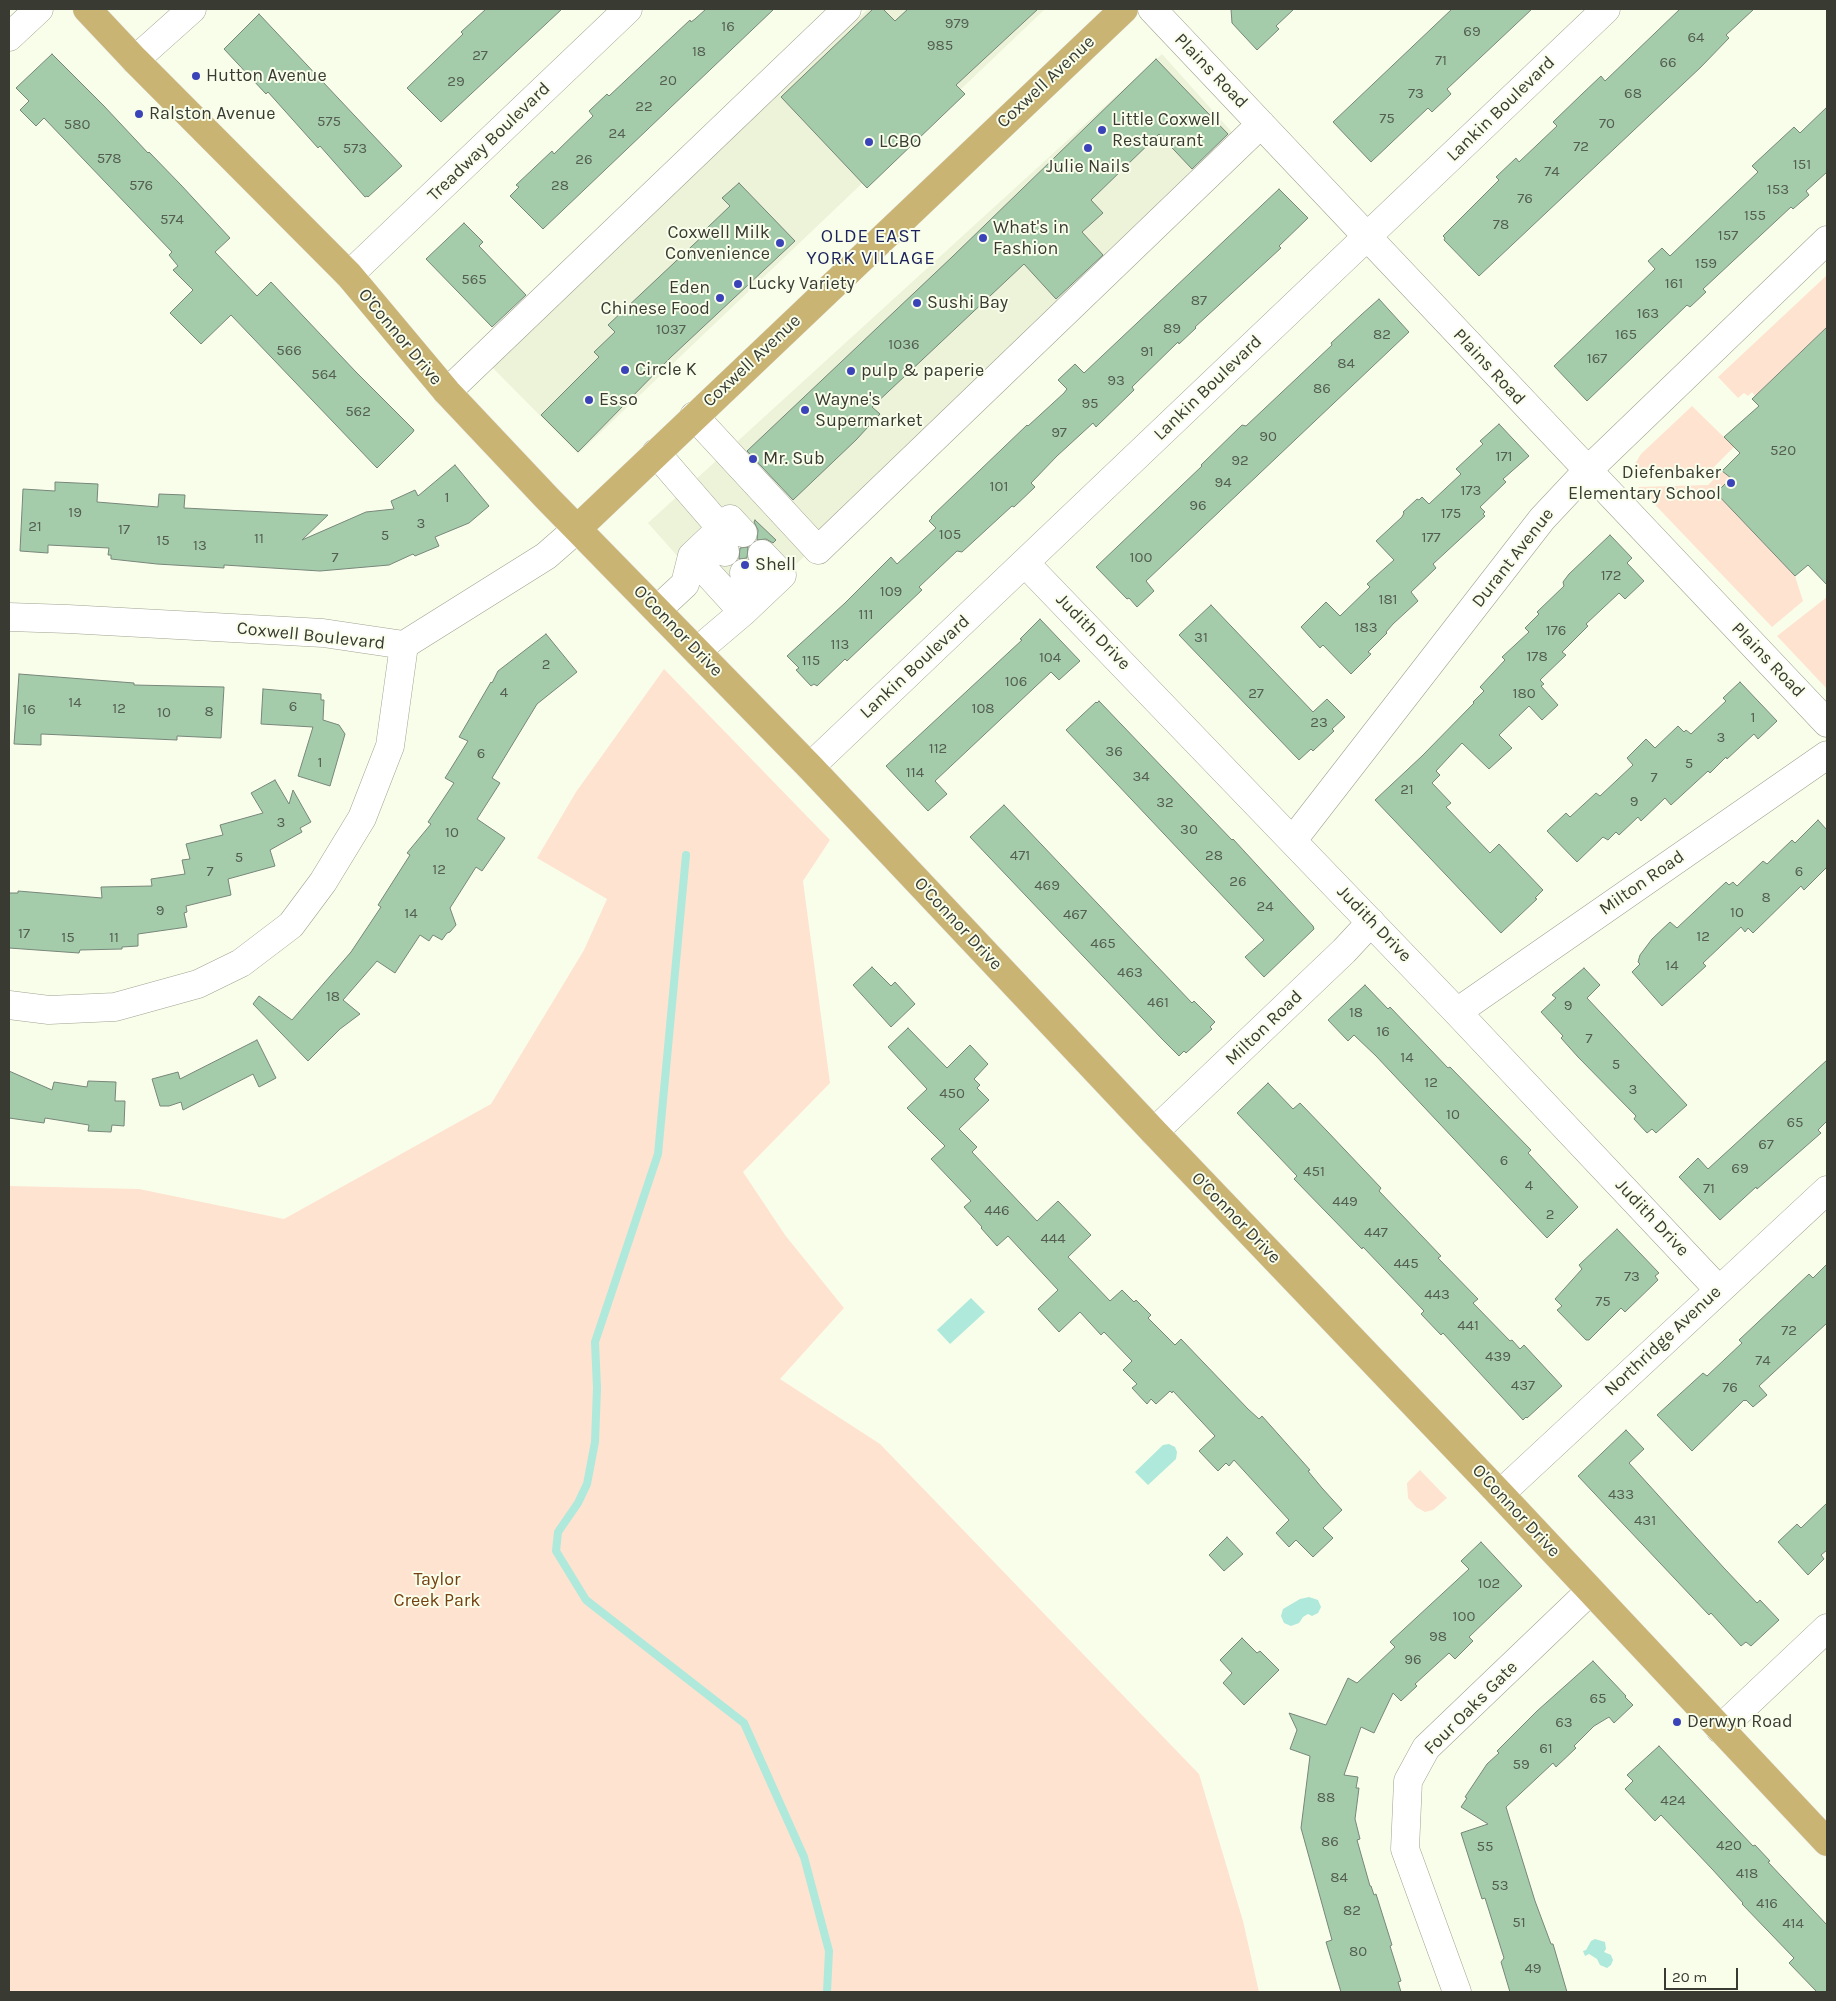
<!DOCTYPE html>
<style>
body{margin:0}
#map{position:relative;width:1836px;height:2001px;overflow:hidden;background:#f9feea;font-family:Karla,sans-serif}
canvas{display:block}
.frame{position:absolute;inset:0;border:10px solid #393b33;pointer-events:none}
.scale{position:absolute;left:1664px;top:1968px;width:74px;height:22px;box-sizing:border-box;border:2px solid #393b33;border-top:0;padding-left:6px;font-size:15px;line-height:18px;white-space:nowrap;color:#393b33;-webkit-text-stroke:4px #f9feea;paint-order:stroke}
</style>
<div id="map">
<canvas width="1836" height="2001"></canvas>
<div class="frame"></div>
<div class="scale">20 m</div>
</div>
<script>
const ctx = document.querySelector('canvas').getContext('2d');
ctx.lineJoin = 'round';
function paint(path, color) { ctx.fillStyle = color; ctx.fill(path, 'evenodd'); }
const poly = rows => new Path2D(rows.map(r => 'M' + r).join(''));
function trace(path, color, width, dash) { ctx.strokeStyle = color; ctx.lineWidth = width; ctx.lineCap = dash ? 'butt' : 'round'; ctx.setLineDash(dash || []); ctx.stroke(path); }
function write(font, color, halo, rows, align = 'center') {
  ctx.font = font + ' Karla,sans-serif'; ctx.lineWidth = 4; ctx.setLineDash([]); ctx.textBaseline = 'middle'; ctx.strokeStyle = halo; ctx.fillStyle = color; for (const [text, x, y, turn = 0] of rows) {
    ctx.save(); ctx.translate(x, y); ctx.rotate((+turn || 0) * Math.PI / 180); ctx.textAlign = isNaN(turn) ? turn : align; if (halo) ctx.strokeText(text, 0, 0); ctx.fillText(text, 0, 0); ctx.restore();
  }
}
paint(poly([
 [868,9,1045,9,578,454,487,362],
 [1162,54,1238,139,736,622,648,523]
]), '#ecf3d9');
paint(poly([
 [1827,275,1827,327,1755,396,1752,392,1748,396,1744,393,1738,398,1718,377],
 [1692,406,1734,447,1706,475,1699,478,1647,479,1646,477,1634,477,1635,464,1641,454],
 [1722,471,1731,478,1717,493,1795,576,1803,601,1772,627,1638,487,1708,485],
 [1827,597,1827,689,1777,636],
 [664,669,830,840,803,881,830,1083,743,1172,785,1235,844,1308,780,1379,880,1444,1199,1774,1243,1921,1259,1992,9,1992,9,1186,139,1189,284,1219,491,1104,584,950,607,899,537,858,576,792],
 [1420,1470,1447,1498,1433,1510,1425,1512,1416,1507,1408,1498,1407,1483]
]), '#fee3d0');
paint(poly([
 [971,1298,985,1312,950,1344,937,1330],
 [1169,1444,1175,1447,1177,1452,1176,1459,1148,1485,1135,1472,1163,1445],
 [1309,1597,1318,1600,1321,1607,1318,1613,1312,1616,1308,1614,1303,1617,1299,1623,1291,1626,1284,1623,1281,1616,1283,1609,1300,1599],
 [1595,1939,1605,1942,1606,1949,1604,1952,1611,1955,1613,1960,1611,1965,1607,1968,1600,1965,1597,1959,1589,1954,1585,1956,1583,1951,1586,1950,1591,1941]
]), '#aee9dc');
trace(poly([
 [686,855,658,1154,595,1342,597,1388,595,1442,587,1484,578,1503,558,1532,556,1551,586,1600,744,1723,804,1857,829,1951,827,1992]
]), '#aee9dc', 8);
const building = poly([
 [486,9,562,9,441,122,407,88,463,34,461,32,486,9],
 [706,9,774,9,543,229,510,196,519,187,516,185,552,151,554,154,593,116,589,111,607,94,609,96,690,20,691,22,695,19,706,9],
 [873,9,883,9,895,21,908,9,1038,9,956,85,965,94,867,188,781,97,873,9],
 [1231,9,1294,9,1276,26,1279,29,1257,50,1232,23,1231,9],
 [1452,9,1532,9,1447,89,1451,94,1432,112,1428,108,1371,162,1333,122,1452,9],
 [1680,9,1754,9,1726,35,1729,38,1701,67,1479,276,1444,240,1445,238,1443,236,1499,180,1496,177,1516,158,1519,162,1557,126,1553,122,1582,94,1601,76,1605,81,1680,9],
 [259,14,402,166,368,197,367,196,365,197,320,146,318,148,268,92,266,94,224,49,259,14],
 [52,54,104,106,148,153,149,152,181,185,230,238,215,252,257,296,271,282,356,372,414,430,413,432,377,468,231,315,201,344,170,313,193,290,173,270,178,266,169,255,172,252,44,118,36,126,20,110,29,101,16,88,52,54],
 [1156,59,1228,134,1192,169,1159,134,1091,200,1103,213,1082,232,1103,255,1056,299,1024,264,872,407,880,414,856,440,793,500,747,451,952,257,1156,59],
 [1827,107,1827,172,1806,191,1809,195,1793,209,1791,207,1703,289,1706,292,1690,307,1687,305,1587,401,1554,366,1655,269,1648,261,1662,248,1670,256,1758,172,1752,166,1794,127,1800,133,1827,107],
 [739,183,795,241,671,357,578,452,541,415,599,357,594,352,615,332,608,325,708,231,706,229,730,206,722,198,739,183],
 [1279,189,1308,218,1279,246,1281,248,1195,327,1196,328,1179,344,1178,342,1132,387,1134,390,1096,427,1093,423,1057,456,1031,483,1035,487,1014,507,1012,506,962,552,957,551,919,587,922,590,866,643,847,661,845,659,817,686,814,684,811,686,796,670,799,668,787,656,845,603,891,557,897,564,936,528,929,521,932,518,931,517,1027,425,1028,426,1064,393,1067,389,1058,380,1075,364,1084,373,1279,189],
 [464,223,483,242,479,246,526,295,492,327,426,259,464,223],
 [1379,299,1409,332,1146,581,1154,591,1137,607,1129,598,1127,599,1096,567,1202,466,1201,465,1242,425,1246,426,1332,345,1331,343,1361,315,1379,299],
 [1827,327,1827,585,1808,565,1795,576,1716,493,1731,478,1722,471,1740,453,1724,437,1759,406,1752,399,1827,327],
 [1499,424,1529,456,1503,479,1506,482,1480,507,1485,512,1483,514,1485,516,1433,564,1436,568,1411,592,1418,601,1393,624,1386,632,1387,633,1368,652,1371,654,1351,674,1323,645,1320,648,1301,627,1326,602,1340,616,1370,587,1367,584,1394,560,1376,541,1402,517,1404,513,1403,512,1417,499,1419,500,1422,497,1429,504,1461,474,1456,469,1483,444,1480,441,1499,424],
 [455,465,489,506,469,523,435,537,439,546,415,556,413,554,389,565,320,571,224,565,224,568,157,564,111,559,111,555,108,555,109,548,48,545,48,553,20,551,23,489,55,491,55,482,98,484,97,502,158,507,159,494,185,495,184,508,328,515,302,540,366,512,394,509,391,501,415,490,418,496,455,465],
 [755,520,776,540,773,543,766,539,757,540,758,530,754,522,755,520],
 [1610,535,1632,558,1627,563,1644,581,1625,599,1619,593,1586,624,1588,626,1562,652,1566,655,1540,680,1544,684,1541,686,1558,705,1542,720,1529,706,1499,735,1512,748,1489,769,1462,743,1436,771,1440,775,1432,783,1451,803,1446,807,1490,853,1499,844,1543,890,1535,898,1537,899,1501,933,1375,800,1422,756,1474,703,1473,702,1484,691,1480,687,1505,660,1502,657,1529,632,1525,628,1539,614,1537,612,1564,586,1563,582,1569,574,1610,535],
 [748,547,747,558,739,559,740,548,748,547],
 [1211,605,1313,712,1327,699,1345,717,1332,729,1334,731,1313,751,1311,749,1299,760,1179,635,1211,605],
 [1040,619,1080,661,1059,680,1051,672,935,781,947,794,928,811,886,766,1022,640,1020,639,1040,619],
 [546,634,577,672,537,704,492,778,500,783,477,819,505,838,482,871,476,867,450,908,456,925,450,932,447,933,442,940,433,935,429,941,420,935,395,973,377,961,343,1000,360,1014,340,1029,308,1061,253,1004,259,996,292,1020,351,952,381,907,378,905,410,855,407,853,431,824,428,822,454,783,445,778,468,741,459,737,491,682,492,683,498,671,546,634],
 [19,674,134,683,134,685,224,687,221,738,177,736,177,740,41,734,41,745,14,744,19,674],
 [1740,682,1777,721,1758,739,1754,734,1727,759,1726,757,1710,773,1708,771,1671,805,1665,798,1641,821,1638,817,1619,835,1616,832,1608,840,1603,837,1577,862,1547,831,1566,813,1570,817,1596,793,1600,796,1633,765,1627,758,1646,739,1655,748,1678,726,1684,732,1686,730,1691,734,1726,701,1723,698,1740,682],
 [263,689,321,694,321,700,324,700,323,720,339,725,345,734,330,786,298,776,313,727,261,724,263,689],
 [1099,701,1232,840,1233,839,1313,926,1314,929,1264,977,1245,957,1264,940,1066,730,1096,702,1097,703,1099,701],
 [275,780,289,804,293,790,311,822,300,828,302,832,270,850,275,866,228,879,231,895,186,906,187,912,184,913,187,927,138,934,138,946,122,947,122,949,80,950,79,953,9,948,9,893,18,893,18,891,102,898,101,887,152,886,151,879,185,874,182,860,190,859,186,844,223,835,220,825,263,813,251,793,275,780],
 [1004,805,1192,1003,1194,1001,1215,1022,1210,1027,1212,1029,1186,1053,1184,1051,1179,1056,1162,1039,970,837,1004,805],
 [1818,820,1827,830,1827,867,1804,890,1801,886,1753,933,1748,928,1745,932,1741,927,1703,963,1706,966,1662,1006,1632,972,1640,964,1638,962,1640,955,1652,939,1670,922,1677,928,1726,882,1729,885,1733,882,1737,886,1763,861,1767,864,1792,840,1795,843,1818,820],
 [872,967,891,986,895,982,915,1004,891,1027,853,985,872,967],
 [1584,968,1600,985,1587,998,1687,1105,1656,1133,1652,1129,1647,1133,1634,1119,1636,1116,1578,1057,1561,1038,1563,1036,1541,1012,1556,998,1552,995,1584,968],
 [1365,985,1388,1009,1390,1007,1448,1068,1450,1067,1531,1150,1528,1153,1578,1207,1547,1238,1376,1056,1354,1035,1348,1041,1328,1020,1365,985],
 [908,1028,947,1068,970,1045,988,1064,974,1079,980,1085,977,1088,989,1100,959,1129,977,1147,972,1152,1037,1221,1058,1201,1091,1235,1068,1257,1110,1301,1122,1290,1134,1302,1136,1300,1151,1315,1148,1318,1175,1345,1181,1339,1248,1409,1259,1419,1262,1416,1310,1470,1308,1471,1322,1488,1342,1510,1323,1528,1333,1538,1313,1557,1296,1540,1289,1547,1276,1533,1289,1520,1234,1460,1229,1466,1226,1463,1218,1471,1199,1451,1215,1436,1173,1391,1172,1393,1170,1391,1156,1404,1151,1399,1147,1404,1132,1388,1137,1384,1123,1370,1132,1361,1104,1332,1101,1335,1080,1312,1059,1332,1038,1309,1058,1290,1008,1236,997,1246,981,1228,982,1227,964,1207,971,1201,931,1159,945,1146,907,1108,927,1089,888,1047,908,1028],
 [257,1040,276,1078,259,1087,253,1074,183,1110,181,1102,169,1106,160,1106,152,1079,178,1072,180,1079,257,1040],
 [1827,1060,1827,1121,1818,1130,1821,1133,1757,1189,1756,1187,1720,1220,1679,1177,1698,1158,1708,1169,1827,1060],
 [9,1071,52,1090,54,1082,87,1087,88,1081,116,1082,115,1101,125,1101,124,1126,112,1125,111,1132,88,1131,89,1125,45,1118,44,1123,9,1118,9,1071],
 [1268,1083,1293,1109,1300,1103,1327,1131,1381,1188,1379,1191,1441,1256,1438,1258,1478,1299,1473,1303,1510,1341,1512,1340,1520,1349,1524,1345,1562,1386,1527,1418,1526,1417,1523,1420,1443,1333,1441,1335,1421,1314,1424,1311,1363,1247,1362,1249,1294,1179,1297,1176,1237,1113,1268,1083],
 [1617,1229,1659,1273,1655,1276,1658,1280,1625,1312,1621,1308,1589,1340,1586,1340,1557,1310,1562,1306,1555,1299,1582,1269,1579,1265,1617,1229],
 [1827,1264,1827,1323,1759,1386,1767,1395,1753,1407,1746,1400,1745,1401,1744,1400,1692,1451,1657,1415,1703,1373,1707,1376,1742,1343,1739,1340,1809,1274,1813,1278,1827,1264],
 [1626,1430,1644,1449,1629,1463,1724,1568,1757,1603,1760,1600,1779,1620,1751,1646,1746,1642,1741,1646,1711,1613,1709,1615,1578,1476,1626,1430],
 [1827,1503,1827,1550,1821,1555,1824,1559,1808,1575,1778,1542,1797,1524,1801,1528,1827,1503],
 [1227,1537,1243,1554,1224,1571,1209,1555,1227,1537],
 [1481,1542,1522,1586,1469,1637,1473,1641,1455,1659,1449,1653,1415,1684,1417,1686,1401,1701,1393,1693,1374,1733,1361,1727,1344,1775,1358,1777,1356,1788,1359,1788,1355,1819,1360,1839,1357,1840,1370,1886,1371,1886,1374,1895,1376,1894,1392,1945,1390,1946,1401,1981,1398,1982,1401,1992,1341,1992,1326,1942,1332,1940,1301,1828,1310,1756,1290,1749,1297,1730,1289,1713,1326,1725,1348,1678,1357,1683,1395,1647,1390,1642,1469,1569,1461,1561,1481,1542],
 [1242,1638,1257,1653,1260,1651,1279,1670,1244,1705,1223,1683,1232,1673,1220,1660,1242,1638],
 [1593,1661,1626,1696,1625,1697,1633,1705,1614,1723,1609,1717,1594,1726,1574,1746,1576,1748,1556,1767,1553,1763,1506,1807,1535,1901,1551,1944,1553,1944,1567,1992,1510,1992,1501,1962,1504,1958,1485,1898,1482,1899,1461,1833,1488,1824,1461,1807,1467,1798,1465,1797,1487,1764,1499,1753,1497,1751,1537,1711,1593,1661],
 [1659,1746,1753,1846,1755,1845,1770,1861,1768,1862,1827,1925,1827,1992,1817,1992,1789,1963,1794,1958,1742,1904,1743,1903,1712,1869,1661,1815,1655,1821,1625,1789,1633,1781,1627,1775,1659,1746]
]);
paint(building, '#a4ccab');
trace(building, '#778679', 1);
const minor = poly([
 [1152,9,1827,723],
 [9,37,39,9],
 [135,60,192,9],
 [349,275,628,9],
 [447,392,847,9],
 [694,416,818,550,1261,124],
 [656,453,721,528],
 [711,538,692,556,743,612,763,593],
 [725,552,711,538,730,519,743,533],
 [1025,563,1457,1012,1719,1290],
 [744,573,763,593,782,575,762,554],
 [657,610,685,584,692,556],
 [9,617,68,619,323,633,404,645,546,556,578,528],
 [697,651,743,612],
 [810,767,1606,9],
 [1293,840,1542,519,1587,471,1827,240],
 [9,1005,49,1010,115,1007,198,984,241,963,291,925,323,882,362,818,390,746,404,645],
 [1457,1012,1827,755],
 [1154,1132,1344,951,1371,922],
 [1500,1494,1827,1190],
 [1720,1729,1827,1628],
 [1457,1992,1405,1849,1408,1781,1426,1748,1590,1591]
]);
const major = poly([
 [87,9,135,60,349,275,447,392,547,498,810,767,1154,1132,1500,1494,1827,1842],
 [578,528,1124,9]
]);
trace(minor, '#9fa391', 29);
trace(major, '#e7e7e7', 29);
trace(minor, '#fff', 28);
trace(major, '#cab474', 28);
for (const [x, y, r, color] of [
 [196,76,5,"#3a43b7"],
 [139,114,5,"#3a43b7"],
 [1102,130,5,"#3a43b7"],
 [869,142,5,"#3a43b7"],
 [1088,148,5,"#3a43b7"],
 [983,238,5,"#3a43b7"],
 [780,243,5,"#3a43b7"],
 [738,284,5,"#3a43b7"],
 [720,298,5,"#3a43b7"],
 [917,303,5,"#3a43b7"],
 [625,370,5,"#3a43b7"],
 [851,371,5,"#3a43b7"],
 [589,400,5,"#3a43b7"],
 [805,410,5,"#3a43b7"],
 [753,459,5,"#3a43b7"],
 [1731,483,5,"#3a43b7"],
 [745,565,5,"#3a43b7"],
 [1677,1722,5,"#3a43b7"]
]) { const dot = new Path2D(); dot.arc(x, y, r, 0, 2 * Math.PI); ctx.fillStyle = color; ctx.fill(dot); trace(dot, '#f9feea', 2); }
write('15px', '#545f51', null, [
 ["979",957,24],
 ["16",728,27],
 ["69",1472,32],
 ["64",1696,38],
 ["985",940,46],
 ["18",699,52],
 ["27",480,56],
 ["71",1441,61],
 ["66",1668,63],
 ["20",668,81],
 ["29",456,82],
 ["73",1416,94],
 ["68",1633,94],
 ["22",644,107],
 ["75",1387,119],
 ["575",329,122],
 ["70",1607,124],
 ["580",77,125],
 ["24",617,134],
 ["72",1581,147],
 ["573",355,149],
 ["578",109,159],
 ["26",584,160],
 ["151",1802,165],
 ["74",1552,172],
 ["576",141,186],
 ["28",560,186],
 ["153",1778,190],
 ["76",1525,199],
 ["155",1755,216],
 ["574",172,220],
 ["78",1501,225],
 ["157",1728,236],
 ["159",1706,264],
 ["565",474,280],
 ["161",1674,284],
 ["87",1199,301],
 ["163",1648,314],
 ["89",1172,329],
 ["1037",671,330],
 ["82",1382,335],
 ["165",1626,335],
 ["1036",904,345],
 ["566",289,351],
 ["91",1147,352],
 ["167",1597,359],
 ["84",1346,364],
 ["564",324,375],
 ["93",1116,381],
 ["86",1322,389],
 ["95",1090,404],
 ["562",358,412],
 ["97",1059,433],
 ["90",1268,437],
 ["520",1783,451],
 ["171",1504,457],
 ["92",1240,461],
 ["94",1223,483],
 ["101",999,487],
 ["173",1471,491],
 ["1",447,498],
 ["96",1198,506],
 ["19",75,513],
 ["175",1451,514],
 ["3",421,524],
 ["21",35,527],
 ["17",124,530],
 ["105",950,535],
 ["5",385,536],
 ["177",1431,538],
 ["11",259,539],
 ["15",163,541],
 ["13",200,546],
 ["7",335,558],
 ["100",1141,558],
 ["172",1611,576],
 ["109",891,592],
 ["181",1388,600],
 ["111",866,615],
 ["183",1366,628],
 ["176",1556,631],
 ["31",1201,638],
 ["113",840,645],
 ["178",1537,657],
 ["104",1050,658],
 ["115",811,661],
 ["2",546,665],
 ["106",1016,682],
 ["4",504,693],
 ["27",1256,694],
 ["180",1524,694],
 ["14",75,703],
 ["6",293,707],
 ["12",119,709],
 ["108",983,709],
 ["16",29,710],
 ["8",209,712],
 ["10",164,713],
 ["1",1753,718],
 ["23",1319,723],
 ["3",1721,738],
 ["112",938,749],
 ["36",1114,752],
 ["6",481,754],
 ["1",320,763],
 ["5",1689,764],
 ["114",915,773],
 ["34",1141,777],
 ["7",1654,778],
 ["21",1407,790],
 ["9",1634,802],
 ["32",1165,803],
 ["3",281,823],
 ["30",1189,830],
 ["10",452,833],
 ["471",1020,856],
 ["28",1214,856],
 ["5",239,858],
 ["12",439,870],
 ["7",210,872],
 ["6",1799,872],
 ["26",1238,882],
 ["469",1047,886],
 ["8",1766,898],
 ["24",1265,907],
 ["9",160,911],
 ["10",1737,913],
 ["14",411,914],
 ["467",1075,915],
 ["17",24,934],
 ["12",1703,937],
 ["15",68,938],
 ["11",114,938],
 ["465",1103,944],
 ["14",1672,966],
 ["463",1130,973],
 ["18",333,997],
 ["461",1158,1003],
 ["9",1568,1006],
 ["18",1356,1013],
 ["16",1383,1032],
 ["7",1589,1039],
 ["14",1407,1058],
 ["5",1616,1065],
 ["12",1431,1083],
 ["3",1633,1090],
 ["450",952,1094],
 ["10",1453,1115],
 ["65",1795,1123],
 ["67",1766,1145],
 ["6",1504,1161],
 ["69",1740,1169],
 ["451",1314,1172],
 ["4",1529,1186],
 ["71",1709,1189],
 ["449",1345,1202],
 ["446",997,1211],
 ["2",1550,1215],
 ["447",1376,1233],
 ["444",1053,1239],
 ["445",1406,1264],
 ["73",1632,1277],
 ["443",1437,1295],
 ["75",1603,1302],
 ["441",1468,1326],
 ["72",1789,1331],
 ["439",1498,1357],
 ["74",1763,1361],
 ["437",1523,1386],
 ["76",1730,1388],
 ["433",1621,1495],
 ["431",1645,1521],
 ["102",1489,1584],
 ["100",1464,1617],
 ["98",1438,1637],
 ["96",1413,1660],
 ["65",1598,1699],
 ["63",1564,1723],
 ["61",1546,1749],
 ["59",1521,1765],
 ["88",1326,1798],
 ["424",1673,1801],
 ["86",1330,1842],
 ["420",1729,1846],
 ["55",1485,1847],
 ["418",1747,1874],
 ["84",1339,1878],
 ["53",1500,1886],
 ["416",1767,1904],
 ["82",1352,1911],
 ["51",1519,1923],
 ["414",1793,1924],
 ["80",1358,1952],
 ["49",1533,1969]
]);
write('18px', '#393b33', '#f9feea', [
 ["Plains Road",1211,71,46],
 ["Coxwell Avenue",1046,82,-43],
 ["Lankin Boulevard",1501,109,-44],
 ["Treadway Boulevard",489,142,-44],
 ["O'Connor Drive",400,337,50],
 ["Coxwell Avenue",752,361,-43],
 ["Plains Road",1489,367,47],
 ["Lankin Boulevard",1208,388,-44],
 ["Durant Avenue",1513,558,-52],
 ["O'Connor Drive",678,631,46],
 ["Judith Drive",1093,632,46],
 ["Coxwell Boulevard",311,636,6],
 ["Plains Road",1768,660,46],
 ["Lankin Boulevard",915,667,-43],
 ["Milton Road",1642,883,-35],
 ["O'Connor Drive",958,924,47],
 ["Judith Drive",1374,924,46],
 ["Milton Road",1264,1028,-44],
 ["O'Connor Drive",1236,1218,46],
 ["Judith Drive",1652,1218,47],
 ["Northridge Avenue",1663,1341,-43],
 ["O'Connor Drive",1516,1511,47],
 ["Four Oaks Gate",1471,1708,-45]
]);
write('18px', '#393b33', '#f9feea', [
 ["Hutton Avenue",206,76],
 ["Ralston Avenue",149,114],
 ["Little Coxwell",1112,120],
 ["Restaurant",1112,141],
 ["LCBO",879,142],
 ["Julie Nails",1088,167,"center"],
 ["What's in",993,228],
 ["Fashion",993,249],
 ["Coxwell Milk",770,233,"right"],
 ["Convenience",770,254,"right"],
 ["Lucky Variety",748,284],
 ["Eden",710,288,"right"],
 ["Chinese Food",710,309,"right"],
 ["Sushi Bay",927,303],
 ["Circle K",635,370],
 ["pulp & paperie",861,371],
 ["Esso",599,400],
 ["Wayne's",815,400],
 ["Supermarket",815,421],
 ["Mr. Sub",763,459],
 ["Diefenbaker",1721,473,"right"],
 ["Elementary School",1721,494,"right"],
 ["Shell",755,565],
 ["Derwyn Road",1687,1722]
], 'left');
write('18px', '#754112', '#f9feea', [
 ["Taylor",437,1580],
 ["Creek Park",437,1601]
]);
ctx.letterSpacing = '1px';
write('19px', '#1c235c', '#f9feea', [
 ["OLDE EAST",871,237],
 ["YORK VILLAGE",871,259]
]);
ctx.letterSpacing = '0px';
</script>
